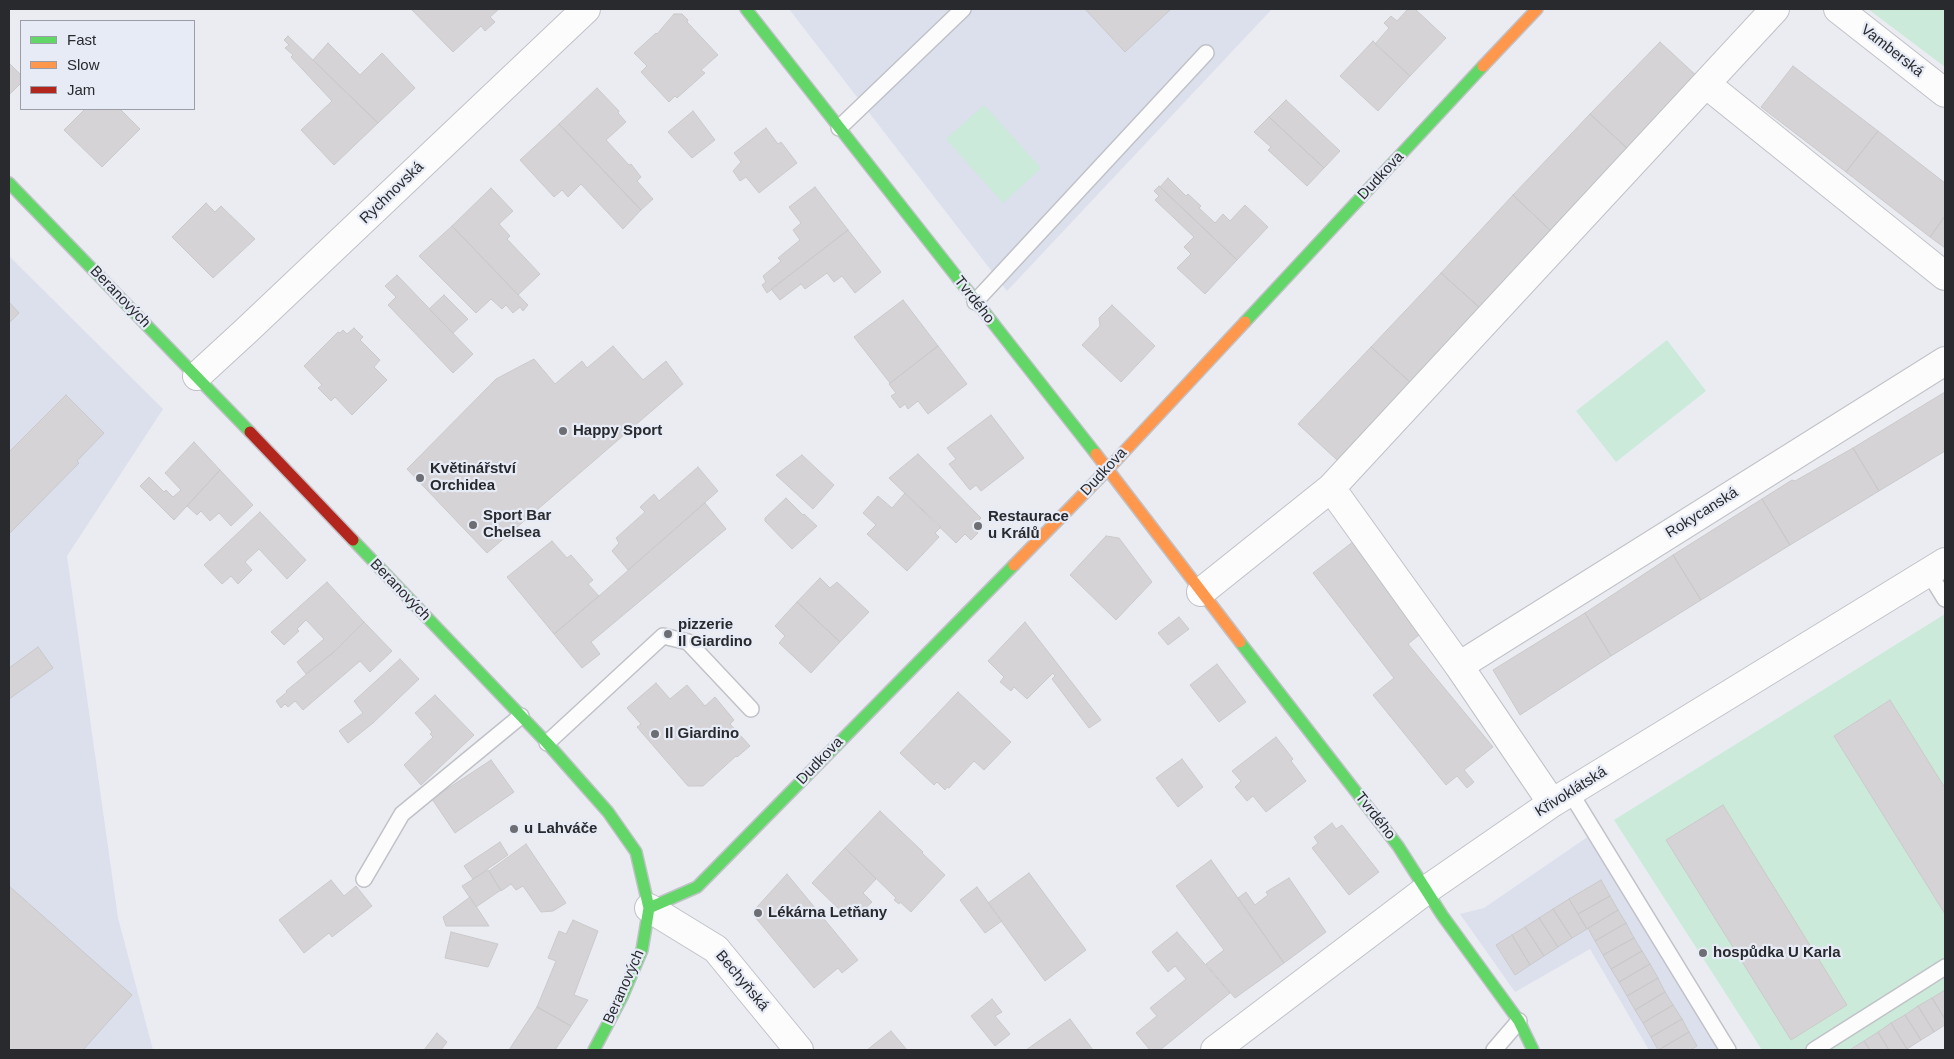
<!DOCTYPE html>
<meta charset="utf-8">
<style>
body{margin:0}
#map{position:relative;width:1954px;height:1059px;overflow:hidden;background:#eaecf2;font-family:Arial,sans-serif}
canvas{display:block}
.frame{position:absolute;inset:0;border:10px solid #282a2e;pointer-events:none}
.legend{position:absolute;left:20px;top:20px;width:175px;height:90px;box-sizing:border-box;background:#e7ebf6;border:1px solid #9b9ea6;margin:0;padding:6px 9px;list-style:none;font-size:15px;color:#282a2e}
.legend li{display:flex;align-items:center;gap:10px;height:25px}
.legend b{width:25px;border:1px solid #9b9ea6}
</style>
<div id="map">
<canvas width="1954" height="1059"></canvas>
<div class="frame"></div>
<ul class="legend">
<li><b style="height:6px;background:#63d668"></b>Fast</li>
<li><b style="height:6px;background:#ff974d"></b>Slow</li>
<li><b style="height:6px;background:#b3261e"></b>Jam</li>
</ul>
</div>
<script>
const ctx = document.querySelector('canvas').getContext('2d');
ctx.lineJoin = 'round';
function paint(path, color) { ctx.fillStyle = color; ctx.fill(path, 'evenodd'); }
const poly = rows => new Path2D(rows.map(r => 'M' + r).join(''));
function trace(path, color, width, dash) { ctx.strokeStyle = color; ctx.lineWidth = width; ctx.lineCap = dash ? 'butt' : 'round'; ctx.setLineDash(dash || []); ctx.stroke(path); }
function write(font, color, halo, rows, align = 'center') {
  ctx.font = font + ' Arial,sans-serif'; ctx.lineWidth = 4.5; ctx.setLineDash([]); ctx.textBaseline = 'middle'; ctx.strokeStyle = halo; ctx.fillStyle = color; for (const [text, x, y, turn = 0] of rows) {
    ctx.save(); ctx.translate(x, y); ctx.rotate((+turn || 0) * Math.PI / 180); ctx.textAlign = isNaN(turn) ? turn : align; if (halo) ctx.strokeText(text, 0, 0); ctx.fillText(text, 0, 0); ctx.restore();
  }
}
paint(poly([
 [789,9,1272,9,1007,291],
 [9,256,163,409,67,556,118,918,153,1050,9,1050],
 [1589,836,1718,1050,1649,1050,1590,949,1515,992,1460,914,1484,908]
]), '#dcdfec');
paint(poly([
 [1868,9,1945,9,1945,67],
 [984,105,1041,168,1003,203,946,139],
 [1667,340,1706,391,1616,462,1576,411],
 [1945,614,1945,788,1890,700,1834,736,1945,914,1945,990,1849,1050,1762,1050,1614,820],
 [1723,806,1847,1005,1791,1040,1666,840]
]), '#cbeada');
const building = poly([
 [411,9,499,9,490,17,495,22,485,31,481,26,453,52,411,9],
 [1085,9,1171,9,1125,52,1085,9],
 [1408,9,1415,9,1446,38,1410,76,1375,44,1389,28,1384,23,1391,16,1397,21,1408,9],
 [674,14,682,14,688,20,687,22,718,55,701,70,705,73,677,98,675,96,669,102,641,72,647,66,634,53,656,33,657,34,674,14],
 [288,36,378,123,334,165,301,130,332,101,291,57,293,55,285,48,289,45,284,40,288,36],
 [1373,41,1410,76,1378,111,1340,76,1373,41],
 [1660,42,1699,78,1629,150,1590,114,1660,42],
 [328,43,360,75,382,53,415,88,378,123,313,60,328,43],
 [9,63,21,75,21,83,9,95,9,63],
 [1793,66,1878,131,1846,172,1761,107,1793,66],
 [597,88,619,111,618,113,626,122,606,140,629,165,631,164,641,177,637,181,653,199,641,210,559,124,597,88],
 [1286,100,1340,151,1324,168,1269,117,1286,100],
 [85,109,120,109,140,129,102,167,64,130,85,109],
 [693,111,715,140,692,158,668,132,693,111],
 [1590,114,1629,150,1552,232,1513,195,1590,114],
 [1269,117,1324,168,1307,186,1268,150,1271,147,1254,132,1269,117],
 [559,124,641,210,623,229,581,184,568,197,562,190,554,197,520,160,559,124],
 [766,128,778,144,781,142,797,163,759,193,746,177,740,181,733,171,741,162,734,153,766,128],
 [1878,131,1945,183,1945,216,1930,237,1846,172,1878,131],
 [1168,178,1186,196,1188,194,1201,206,1199,208,1215,223,1223,214,1230,221,1245,205,1268,227,1237,260,1160,187,1168,178],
 [1159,186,1237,260,1205,294,1177,268,1191,254,1184,247,1194,237,1155,200,1159,196,1154,191,1159,186],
 [815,187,848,230,767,293,762,285,766,282,763,276,781,261,778,258,800,240,793,230,801,223,789,207,815,187],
 [491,188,513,211,499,224,510,236,507,239,540,274,518,295,452,226,491,188],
 [1513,195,1552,232,1480,308,1441,273,1513,195],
 [206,203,215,212,221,206,255,239,213,278,172,237,206,203],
 [1945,216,1945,248,1930,237,1945,216],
 [452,226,528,305,523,311,520,307,513,313,506,305,502,309,491,299,476,313,419,256,452,226],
 [848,230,881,272,855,293,842,276,834,282,827,273,805,289,801,284,780,300,771,289,848,230],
 [1441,273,1480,308,1410,382,1371,347,1441,273],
 [397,275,473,354,453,373,388,305,396,297,385,286,397,275],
 [444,295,468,319,453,333,429,309,444,295],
 [903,300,938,346,890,383,854,337,903,300],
 [9,302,19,313,9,323,9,302],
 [1112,305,1155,346,1121,382,1082,345,1100,326,1099,318,1112,305],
 [354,328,363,337,360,340,380,360,374,367,387,380,352,415,335,397,331,401,318,388,322,385,304,366,338,332,340,333,343,330,347,334,354,328],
 [613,346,643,380,666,361,683,384,487,553,407,469,496,379,534,359,555,384,582,361,587,368,613,346],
 [938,346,967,384,928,414,918,401,908,409,905,404,900,408,891,396,896,393,889,384,938,346],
 [1371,347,1410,382,1337,460,1298,424,1371,347],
 [1945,392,1945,451,1879,491,1853,448,1945,392],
 [66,395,104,433,77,461,79,463,9,534,9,452,66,395],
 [991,415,1024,458,981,491,976,485,970,490,949,464,956,459,947,448,991,415],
 [194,442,220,470,174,520,140,486,149,477,164,492,166,490,173,497,181,490,165,473,194,442],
 [1853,448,1879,491,1790,545,1762,499,1792,480,1795,481,1853,448],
 [918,454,981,518,972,527,978,533,971,540,965,534,956,543,889,478,918,454],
 [802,455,834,485,813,509,776,475,802,455],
 [698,467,718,491,628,570,612,551,619,543,616,538,645,512,640,507,654,494,659,501,698,467],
 [220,470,253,505,231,526,219,513,210,521,201,511,197,515,187,506,220,470],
 [905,493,941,527,935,533,939,537,907,571,867,534,876,525,863,513,878,496,892,508,905,493],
 [786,498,803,515,804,514,817,526,792,549,765,521,765,518,786,498],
 [1762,499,1790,545,1701,600,1673,555,1762,499],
 [705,503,726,529,591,642,600,654,582,668,554,634,599,596,705,503],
 [260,512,306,560,287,579,259,549,245,562,252,570,238,584,231,576,222,584,204,565,260,512],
 [1106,536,1119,538,1152,582,1116,620,1070,575,1106,536],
 [552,541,567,558,571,555,593,580,588,584,599,596,554,634,507,577,552,541],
 [1354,541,1424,631,1408,644,1493,747,1464,770,1474,782,1467,788,1457,776,1446,785,1373,695,1394,678,1313,573,1354,541],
 [1673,555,1701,600,1611,656,1585,613,1673,555],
 [820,578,830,588,837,582,869,612,840,642,797,602,820,578],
 [327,582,364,622,335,651,306,674,297,662,324,639,306,620,297,629,299,631,284,645,271,632,327,582],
 [797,602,840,642,811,673,779,643,785,636,775,626,797,602],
 [1585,613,1611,656,1520,715,1493,670,1585,613],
 [1179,617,1189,629,1168,645,1158,633,1179,617],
 [364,622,392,651,370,672,360,661,303,710,295,701,288,707,285,704,281,708,276,701,287,692,286,691,335,651,364,622],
 [1025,622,1101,720,1089,728,1052,679,1055,676,1053,673,1027,699,1014,687,1011,691,1000,682,1004,677,988,661,1025,622],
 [38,647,53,668,9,699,9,668,38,647],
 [400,659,419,679,373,723,348,743,339,731,363,713,354,701,400,659],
 [1217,664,1246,702,1219,722,1190,685,1217,664],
 [656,683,670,699,687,685,705,706,715,697,734,720,730,724,750,746,737,757,736,756,703,786,688,786,637,727,641,724,627,708,656,683],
 [958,692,1011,742,984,770,974,761,949,788,947,787,945,790,937,782,934,785,900,753,958,692],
 [435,695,474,735,421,785,404,765,433,737,430,734,432,732,415,713,435,695],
 [1890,700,1945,788,1945,914,1834,736,1890,700],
 [1276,737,1293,759,1291,761,1306,781,1266,812,1253,796,1247,801,1235,787,1241,781,1232,771,1276,737],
 [1182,759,1203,787,1178,807,1156,778,1182,759],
 [491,760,514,792,455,833,432,799,491,760],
 [1723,805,1847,1005,1791,1040,1666,840,1723,805],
 [880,811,923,852,922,853,945,875,911,912,900,902,899,904,894,900,896,898,845,848,880,811],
 [1332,823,1336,829,1342,825,1379,872,1349,895,1312,848,1318,843,1314,837,1332,823],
 [500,842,508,855,473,879,464,866,500,842],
 [526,844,566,903,553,911,541,912,523,886,516,890,511,884,501,891,489,871,526,844],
 [845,848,876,879,863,893,872,902,861,912,853,910,850,907,844,914,812,883,845,848],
 [1211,860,1284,963,1235,998,1206,964,1224,950,1176,886,1211,860],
 [488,870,501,890,476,907,462,886,488,870],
 [1029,873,1086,950,1045,981,988,903,1029,873],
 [787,874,858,960,842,973,838,968,814,988,755,917,757,907,787,874],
 [1289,878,1326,932,1284,963,1238,898,1246,892,1255,905,1268,895,1266,892,1289,878],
 [331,880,344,896,356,886,372,906,332,937,329,933,304,953,279,920,331,880],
 [1601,880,1610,896,1578,914,1569,899,1601,880],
 [9,886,132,995,83,1050,9,1050,9,886],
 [977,887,1002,921,985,933,960,900,977,887],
 [1610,896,1618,910,1587,929,1578,914,1610,896],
 [470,897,489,926,446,926,443,917,470,897],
 [1569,899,1587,929,1572,938,1553,909,1569,899],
 [1553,909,1572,938,1558,947,1539,918,1553,909],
 [1618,910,1626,923,1595,941,1588,928,1618,910],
 [1539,918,1558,947,1544,956,1525,927,1539,918],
 [573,920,598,931,574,995,588,1000,571,1026,537,1007,556,961,548,958,559,931,566,934,573,920],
 [1626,923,1634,938,1603,955,1595,941,1626,923],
 [1525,927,1544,956,1530,965,1512,935,1525,927],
 [451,932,498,944,488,967,445,958,451,932],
 [1177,932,1230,993,1160,1050,1150,1050,1136,1033,1157,1016,1150,1008,1186,979,1175,966,1168,972,1152,952,1177,932],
 [1512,935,1530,965,1515,975,1496,945,1512,935],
 [1634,938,1642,951,1611,969,1603,955,1634,938],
 [1642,951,1650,964,1619,982,1611,969,1642,951],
 [1650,964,1658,978,1627,996,1619,982,1650,964],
 [1658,978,1665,992,1635,1010,1627,996,1658,978],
 [1945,990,1945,1019,1932,998,1945,990],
 [1665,992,1673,1005,1643,1023,1635,1010,1665,992],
 [1932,998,1945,1019,1945,1025,1934,1032,1918,1006,1932,998],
 [992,999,1002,1012,995,1016,1010,1034,995,1046,971,1016,992,999],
 [1673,1005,1682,1019,1651,1037,1643,1023,1673,1005],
 [1918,1006,1934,1032,1921,1040,1905,1015,1918,1006],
 [537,1007,571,1026,555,1050,509,1050,537,1007],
 [1905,1015,1921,1040,1907,1049,1891,1023,1905,1015],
 [1070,1019,1093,1050,1026,1050,1070,1019],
 [1682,1019,1689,1032,1658,1050,1651,1037,1682,1019],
 [1891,1023,1907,1049,1905,1050,1889,1050,1878,1032,1891,1023],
 [891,1031,907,1050,867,1050,891,1031],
 [1689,1032,1697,1046,1690,1050,1659,1050,1689,1032],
 [1878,1032,1889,1050,1870,1050,1864,1041,1878,1032],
 [437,1033,447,1042,441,1050,424,1050,437,1033],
 [1864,1041,1870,1050,1851,1050,1851,1049,1864,1041]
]);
paint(building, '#d5d3d5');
trace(building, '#cac9ca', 1);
const lane = poly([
 [839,128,963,9],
 [975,302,1206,53],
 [1929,573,1945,599],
 [547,743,663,636,688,642,751,709],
 [1570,792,1728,1050],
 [364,879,402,814,521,716],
 [1494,1050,1519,1021],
 [1814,1050,1945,967]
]);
const street = poly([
 [1838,9,1945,93],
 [1706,84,1945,276],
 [197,376,246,331,586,9],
 [1331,488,1775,9],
 [1201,592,1331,488,1459,666,1552,803],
 [1459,666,1945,361],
 [649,908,716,949,799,1050],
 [1215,1050,1426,890,1552,803,1945,562]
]);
const fast = poly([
 [746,9,1096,454],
 [9,183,250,432],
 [1245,322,1483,66],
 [353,540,547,743,608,812,636,852,649,908,642,950,622,997,594,1050],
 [1240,642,1398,846,1442,915,1519,1021,1533,1050],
 [649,908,697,887,1014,565]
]);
const slow = poly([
 [1483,66,1537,9],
 [1096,454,1240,642],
 [1014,565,1108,469,1245,322]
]);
const jam = poly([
 [250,432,353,540]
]);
trace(lane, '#c0c2c7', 18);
trace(street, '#c0c2c7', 30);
trace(fast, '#c0c2c7', 14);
trace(slow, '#c0c2c7', 14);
trace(jam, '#c0c2c7', 14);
trace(lane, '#fcfcfd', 15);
trace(street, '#fcfcfd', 28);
trace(fast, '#63d668', 11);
trace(slow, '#ff974d', 11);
trace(jam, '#b3261e', 11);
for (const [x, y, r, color] of [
 [563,431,5,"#6c6e73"],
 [420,478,5,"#6c6e73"],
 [473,525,5,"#6c6e73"],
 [978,526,5,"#6c6e73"],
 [668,634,5,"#6c6e73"],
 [655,734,5,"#6c6e73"],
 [514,829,5,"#6c6e73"],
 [758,913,5,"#6c6e73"],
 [1703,953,5,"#6c6e73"]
]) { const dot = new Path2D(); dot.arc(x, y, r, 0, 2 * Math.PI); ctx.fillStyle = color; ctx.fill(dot); trace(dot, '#e7ebf6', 2); }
write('15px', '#282a2e', '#e7ebf6', [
 ["Vamberská",1892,51,38],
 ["Dudkova",1381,176,-47],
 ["Rychnovská",392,193,-44],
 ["Beranových",120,297,46],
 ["Tvrdého",974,300,52],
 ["Dudkova",1104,472,-47],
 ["Rokycanská",1702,513,-32],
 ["Beranových",400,590,46],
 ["Dudkova",820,761,-46],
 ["Křivoklátská",1571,792,-32],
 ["Tvrdého",1375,816,52],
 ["Bechyňská",742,981,50],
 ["Beranových",624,987,-66]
]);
write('bold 15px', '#282a2e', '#e7ebf6', [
 ["Happy Sport",573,431],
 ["Květinářství",430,469],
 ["Orchidea",430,486],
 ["Sport Bar",483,516],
 ["Chelsea",483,533],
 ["Restaurace",988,517],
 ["u Králů",988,534],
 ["pizzerie",678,625],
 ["Il Giardino",678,642],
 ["Il Giardino",665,734],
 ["u Lahváče",524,829],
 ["Lékárna Letňany",768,913],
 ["hospůdka U Karla",1713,953]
], 'left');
</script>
